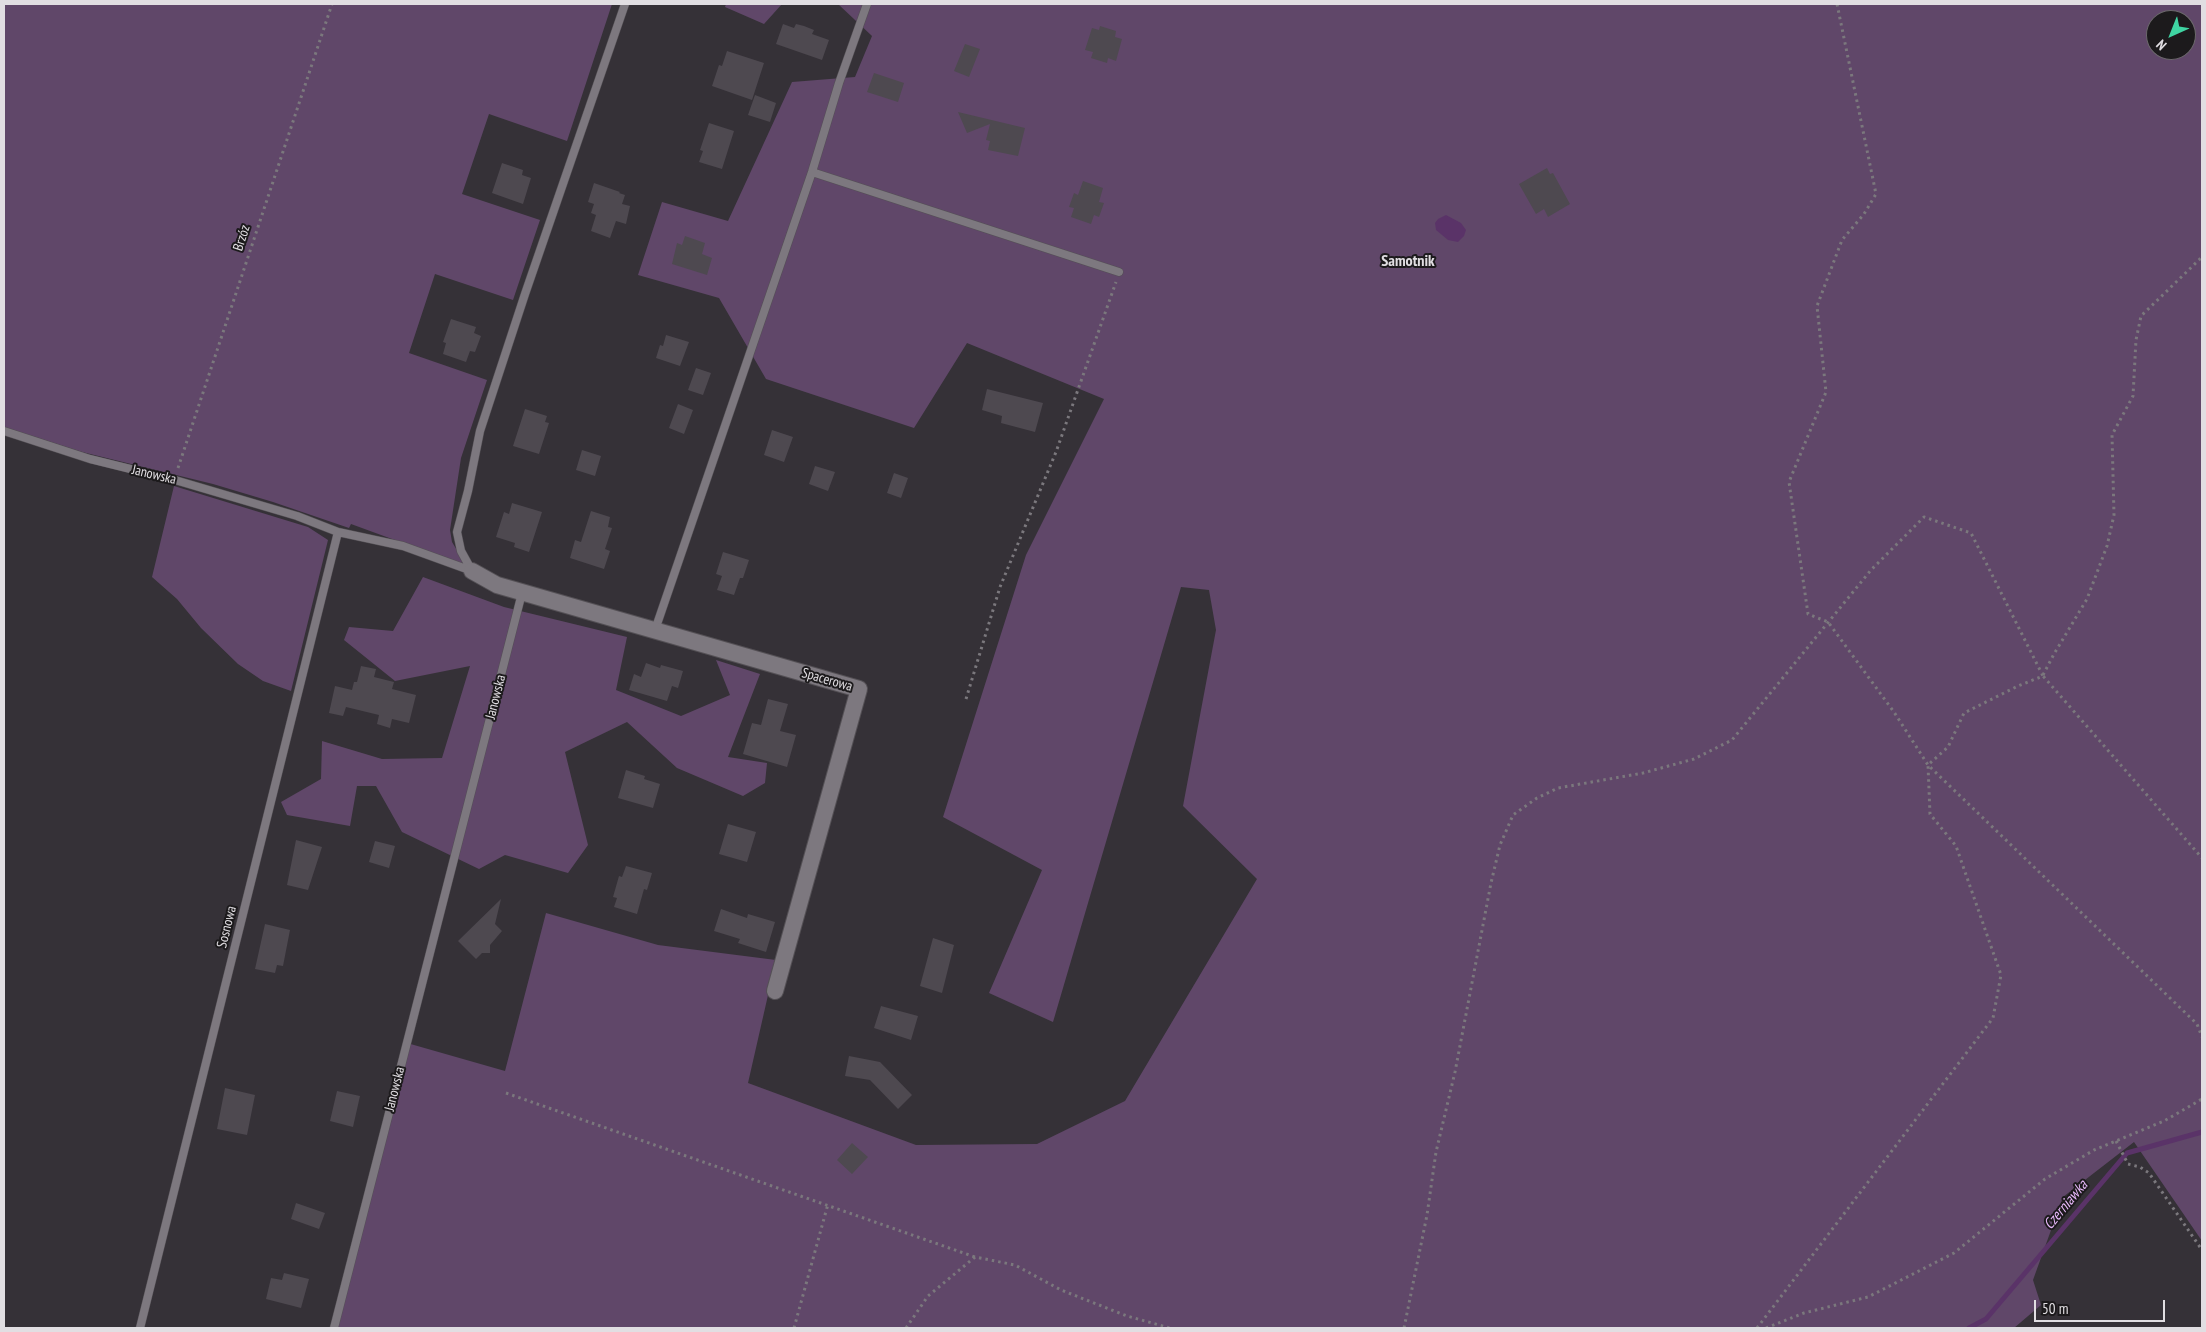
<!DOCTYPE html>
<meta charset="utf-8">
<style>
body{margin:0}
#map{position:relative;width:2206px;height:1332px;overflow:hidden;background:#353137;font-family:"PT Sans Narrow",sans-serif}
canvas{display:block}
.frame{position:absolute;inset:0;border:5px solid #e1dee2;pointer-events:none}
.north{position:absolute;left:2146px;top:10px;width:50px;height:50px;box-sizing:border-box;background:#1c1a1c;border:1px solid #6b686b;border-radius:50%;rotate:224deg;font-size:14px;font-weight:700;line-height:20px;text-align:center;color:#e1dee2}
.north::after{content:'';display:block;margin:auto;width:18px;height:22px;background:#3fd4a2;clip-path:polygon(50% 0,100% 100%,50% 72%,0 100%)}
.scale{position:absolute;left:2034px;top:1300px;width:131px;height:22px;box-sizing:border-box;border:2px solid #e1dee2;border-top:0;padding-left:6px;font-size:15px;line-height:18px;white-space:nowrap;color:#e1dee2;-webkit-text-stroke:4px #1c1a1c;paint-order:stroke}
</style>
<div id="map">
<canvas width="2206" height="1332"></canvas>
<div class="frame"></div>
<div class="north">N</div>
<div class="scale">50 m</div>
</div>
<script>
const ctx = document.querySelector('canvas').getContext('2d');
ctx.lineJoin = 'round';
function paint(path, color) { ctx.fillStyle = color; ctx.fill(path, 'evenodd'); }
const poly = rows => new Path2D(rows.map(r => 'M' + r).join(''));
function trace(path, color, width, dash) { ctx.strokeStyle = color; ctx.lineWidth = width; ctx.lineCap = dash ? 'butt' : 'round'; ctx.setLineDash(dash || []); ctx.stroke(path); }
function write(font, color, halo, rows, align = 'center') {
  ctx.font = font + ' "PT Sans Narrow",sans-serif'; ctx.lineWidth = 4; ctx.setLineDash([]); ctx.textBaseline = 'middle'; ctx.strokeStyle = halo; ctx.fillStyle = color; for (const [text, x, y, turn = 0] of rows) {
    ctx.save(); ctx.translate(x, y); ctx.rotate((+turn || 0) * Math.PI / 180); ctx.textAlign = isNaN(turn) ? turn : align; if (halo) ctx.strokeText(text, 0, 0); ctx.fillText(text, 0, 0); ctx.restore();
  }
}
paint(poly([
 [4,4,612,4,567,141,489,114,462,194,540,220,513,300,435,274,409,353,487,380,461,458,450,530,452,542,464,562,463,565,351,524,349,528,273,502,213,484,82,452,4,427],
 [726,4,782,4,764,24,725,7],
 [838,4,2202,4,2202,1241,2134,1142,2063,1197,2033,1280,2041,1305,2014,1328,334,1328,407,1043,505,1071,546,913,658,945,776,960,748,1083,916,1145,1037,1144,1125,1101,1257,879,1183,806,1216,630,1209,590,1181,587,1053,1022,989,993,1042,870,943,817,1026,555,1104,399,967,343,914,428,766,379,719,298,638,275,662,202,728,221,792,82,855,77,872,36],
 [2156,20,2186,20,2186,50,2156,50],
 [174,486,308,527,328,540,291,691,263,681,238,664,201,628,177,599,152,577],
 [423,577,504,607,627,637,616,690,681,716,730,695,716,660,760,674,728,757,767,763,765,783,743,796,677,768,627,722,565,752,588,845,568,873,505,855,479,869,402,832,376,786,357,786,350,826,287,815,281,802,321,779,322,741,382,759,442,758,470,666,395,681,344,640,349,627,393,631]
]), '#604769');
paint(poly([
 [1446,215,1461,223,1466,230,1464,236,1458,242,1448,240,1436,230,1435,223,1438,219]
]), '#5a3368');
trace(poly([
 [1969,1328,1986,1319,2127,1153,2202,1132]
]), '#5a3368', 5);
paint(poly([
 [783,24,794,28,796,24,804,26,814,30,812,34,829,40,822,60,776,44],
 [1100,26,1116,31,1115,37,1122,39,1116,61,1108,58,1107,63,1091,58,1093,52,1085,50,1092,28,1099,30],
 [965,44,980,49,969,77,954,71],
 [727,51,764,63,752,100,712,86,719,65,722,66],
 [874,73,904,83,898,102,867,92],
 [755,95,776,103,770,122,748,115],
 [958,112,1025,128,1018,156,988,150,990,141,986,140,990,124,967,133],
 [709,123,734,131,722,169,699,162,703,151,700,150],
 [502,163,523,170,522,175,531,178,523,204,492,193],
 [1547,168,1550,174,1553,173,1570,204,1548,217,1544,209,1536,214,1519,184],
 [1083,181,1103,188,1099,202,1104,203,1099,217,1094,215,1091,224,1071,217,1074,208,1069,207,1074,193,1078,195],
 [594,183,620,192,619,193,625,195,622,204,630,206,626,224,616,221,610,238,591,231,596,215,591,213,594,204,588,202],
 [685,236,705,243,702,254,712,258,707,275,672,264,677,243,682,245],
 [451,319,476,327,474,333,481,336,475,352,470,351,466,362,443,354,446,343,443,342],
 [666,335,689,342,680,366,656,358,660,345,663,346],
 [696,368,711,373,703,395,688,390],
 [987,389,1043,403,1035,432,1001,423,1002,416,982,410],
 [678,404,693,410,684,434,669,428],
 [525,409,547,416,545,422,549,423,539,454,513,446],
 [772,430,793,437,784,462,764,455],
 [582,450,601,456,595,476,576,470],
 [815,466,835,472,828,491,809,484],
 [894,473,908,478,901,498,887,493],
 [512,503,542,512,529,552,514,547,515,543,496,537,504,512,509,514],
 [591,511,610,517,608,527,612,528,605,549,610,551,604,569,570,558,575,540,581,542],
 [723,552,749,560,743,578,740,578,734,595,717,590,722,576,716,574],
 [646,663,660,668,661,665,683,671,678,688,672,686,667,701,629,690,634,674,641,677],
 [361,666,376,669,374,677,394,682,392,689,416,695,409,723,392,719,390,728,377,724,379,715,346,707,343,716,329,713,335,686,352,690,354,682,357,682],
 [768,699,788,704,780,731,796,735,787,767,743,754,752,723,761,725],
 [626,770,645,776,644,779,660,784,653,808,618,798],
 [728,824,756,832,747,862,719,854],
 [296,840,322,847,308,890,287,885],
 [375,841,395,846,389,868,369,862],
 [626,866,652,873,647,890,644,889,637,914,614,907,617,898,613,897,619,876,622,877],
 [501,899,495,924,502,931,490,945,490,953,482,953,476,959,458,941],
 [721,909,747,918,748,914,775,922,766,952,738,943,740,939,714,931],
 [265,924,290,930,283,966,277,965,275,973,255,969],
 [933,938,954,945,942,993,920,986],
 [881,1006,918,1016,911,1040,874,1028],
 [849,1056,880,1062,912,1095,898,1109,870,1080,845,1076],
 [225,1088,255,1095,247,1135,217,1129],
 [337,1091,360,1096,353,1127,330,1121],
 [852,1143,868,1157,852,1174,837,1160],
 [296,1203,325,1213,319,1229,291,1219],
 [284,1273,309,1279,301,1308,266,1299,271,1278,282,1280]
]), '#4e4950');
const lane = poly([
 [812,172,1119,272],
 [4,431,90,459,175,480,297,516,338,532,403,546,472,571],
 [472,571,461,551,457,532,468,491,480,431,525,294,625,4],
 [655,630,812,172,839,83,867,4],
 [140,1328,338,532],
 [334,1328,522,593]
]);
const street = poly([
 [472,571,497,585,859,689,775,991]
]);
trace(lane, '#545055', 9);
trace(street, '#545055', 18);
trace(poly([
 [1837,4,1876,194,1864,214,1842,240,1817,306,1826,392,1789,482,1808,614,1828,622,1894,712,1928,765,2197,1024,2202,1037],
 [178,468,332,4],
 [2043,675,2054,654,2087,599,2107,546,2114,515,2112,435,2133,396,2136,340,2141,316,2202,257],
 [966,699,1000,587,1056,452,1116,282],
 [506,1093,975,1257],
 [2116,1141,2128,1164,2140,1167,2149,1173,2202,1250],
 [794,1328,828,1204],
 [906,1328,928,1296,975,1257,1015,1265,1061,1290,1127,1316,1170,1328],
 [1404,1328,1427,1215,1436,1152,1455,1072,1491,883,1500,845,1513,815,1537,798,1558,788,1643,773,1694,759,1732,740,1871,570,1924,517,1971,533,2043,676],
 [1757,1328,1993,1018,2001,975,1956,846,1930,814,1928,765,1948,747,1964,713,2018,686,2043,676,2202,858],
 [1766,1328,1804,1313,1868,1297,1954,1253,2045,1179,2094,1150,2164,1121,2202,1099]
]), '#7b787d', 3, [2.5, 4]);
trace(lane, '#7d787f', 8);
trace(street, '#7d787f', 16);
write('14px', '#e1dee2', '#1c1a1c', [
 ["Brzóz",242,238,-72],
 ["Janowska",154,475,13],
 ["Spacerowa",827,680,16],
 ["Janowska",496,697,-76],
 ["Sosnowa",227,927,-76],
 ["Janowska",395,1089,-76]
]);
write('italic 15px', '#e9bafb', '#1c1a1c', [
 ["Czerniawka",2066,1205,-50]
]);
write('bold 16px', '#e1dee2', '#1c1a1c', [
 ["Samotnik",1408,261]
]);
</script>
